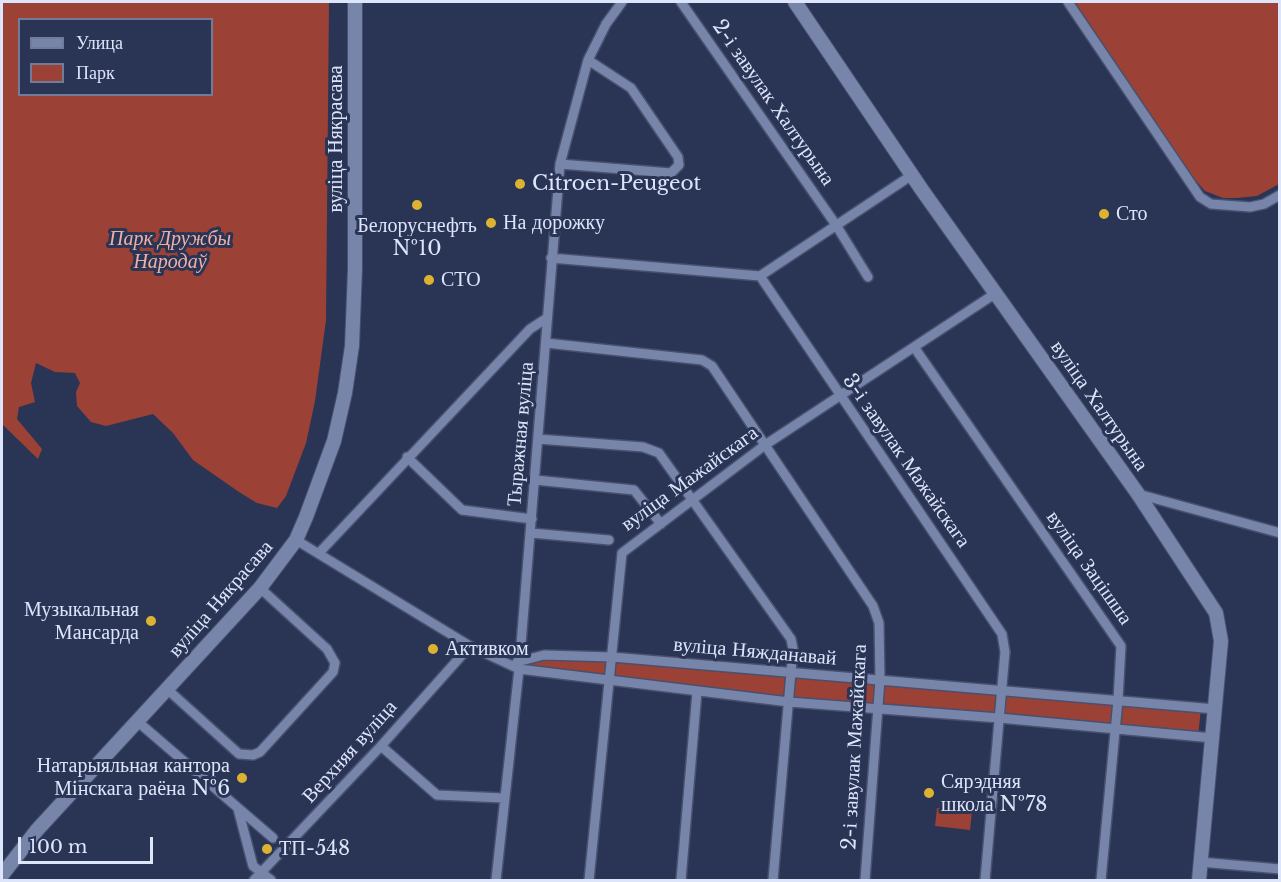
<!DOCTYPE html>
<meta charset="utf-8">
<style>
body{margin:0}
#map{position:relative;width:1281px;height:882px;overflow:hidden;background:#2a3556;font-family:"Libre Baskerville",serif}
canvas{display:block}
.frame{position:absolute;inset:0;border:3px solid #dde5fb;pointer-events:none}
.legend{position:absolute;left:18px;top:18px;width:195px;height:78px;box-sizing:border-box;background:#2a3556;border:2px solid #727b98;margin:0;padding:8px 10px;list-style:none;font-size:18px;color:#dde5fb}
.legend li{display:flex;align-items:center;gap:12px;height:30px}
.legend b{width:30px;border:2px solid #727b98}
.scale{position:absolute;left:18px;top:837px;width:135px;height:27px;box-sizing:border-box;border:3px solid #dde5fb;border-top:0;padding-left:8px;font-size:18px;line-height:21px;white-space:nowrap;color:#dde5fb;-webkit-text-stroke:4px #2a3556;paint-order:stroke}
</style>
<div id="map">
<canvas width="1281" height="882"></canvas>
<div class="frame"></div>
<ul class="legend">
<li><b style="height:8px;background:#7785ab"></b>Улица</li>
<li><b style="height:16px;background:#9c4136"></b>Парк</li>
</ul>
<div class="scale">100 m</div>
</div>
<script>
const ctx = document.querySelector('canvas').getContext('2d');
ctx.lineJoin = 'round';
function paint(path, color) { ctx.fillStyle = color; ctx.fill(path, 'evenodd'); }
const poly = rows => new Path2D(rows.map(r => 'M' + r).join(''));
function trace(path, color, width, dash) { ctx.strokeStyle = color; ctx.lineWidth = width; ctx.lineCap = dash ? 'butt' : 'round'; ctx.setLineDash(dash || []); ctx.stroke(path); }
function write(font, color, halo, rows, align = 'center') {
  ctx.font = font + ' "Libre Baskerville",serif'; ctx.lineWidth = 6; ctx.setLineDash([]); ctx.textBaseline = 'middle'; ctx.strokeStyle = halo; ctx.fillStyle = color; for (const [text, x, y, turn = 0] of rows) {
    ctx.save(); ctx.translate(x, y); ctx.rotate((+turn || 0) * Math.PI / 180); ctx.textAlign = isNaN(turn) ? turn : align; if (halo) ctx.strokeText(text, 0, 0); ctx.fillText(text, 0, 0); ctx.restore();
  }
}
paint(poly([
 [2,2,329,2,326,320,315,401,306,443,286,496,277,508,257,503,239,492,193,460,173,433,153,414,106,426,91,422,77,406,76,392,80,383,75,373,55,372,36,363,31,383,35,402,19,407,17,419,42,449,38,459,2,424],
 [20,20,212,20,212,94,20,94],
 [1074,2,1279,2,1279,184,1257,196,1237,198,1223,198,1205,191,1184,167],
 [544,655,1201,708,1198,737,911,712,523,670,524,659],
 [937,808,972,811,970,830,935,826]
]), '#9c4136');
const street = poly([
 [681,2,836,225,868,277],
 [1068,2,1200,197,1211,204,1250,207,1264,204,1280,195],
 [560,164,671,173,679,165,678,157,631,88,588,60],
 [551,258,760,276],
 [760,276,1002,634,1005,652,985,880],
 [760,276,912,175],
 [546,343,702,360,712,366,873,606,879,623,880,680,865,880],
 [914,347,1121,646,1118,700,1101,880],
 [538,439,643,447,659,453,791,639,793,649,773,880],
 [407,457,462,510,532,519],
 [535,480,634,490,661,524],
 [1138,494,1280,533],
 [531,533,609,540],
 [296,540,470,646,519,669,789,702,999,718,1213,738],
 [319,553,530,329,547,318],
 [517,662,544,655,612,657,1215,709],
 [167,689,239,754,253,755,260,752,333,672,335,663,327,649,260,588],
 [137,721,273,838],
 [381,746,437,795,504,798],
 [238,809,253,866,271,880],
 [1200,862,1280,869],
 [254,880,381,746,470,646],
 [496,880,519,669,560,164,588,60,606,24,622,2],
 [589,880,622,553,765,445,996,293],
 [681,880,697,692]
]);
const secondary = poly([
 [795,2,922,190,1138,494,1216,613,1221,641,1199,880],
 [2,875,37,830,260,588,296,540,306,517,334,441,345,393,352,346,355,269,355,2]
]);
trace(street, '#48506d', 12);
trace(secondary, '#48506d', 16);
trace(street, '#7785ab', 9);
trace(secondary, '#7785ab', 14);
for (const [x, y, r, color] of [
 [520,184,6,"#dcb233"],
 [417,205,6,"#dcb233"],
 [1104,214,6,"#dcb233"],
 [491,223,6,"#dcb233"],
 [429,280,6,"#dcb233"],
 [151,621,6,"#dcb233"],
 [433,649,6,"#dcb233"],
 [242,778,6,"#dcb233"],
 [929,793,6,"#dcb233"],
 [267,849,6,"#dcb233"]
]) { const dot = new Path2D(); dot.arc(x, y, r, 0, 2 * Math.PI); ctx.fillStyle = color; ctx.fill(dot); trace(dot, '#2a3556', 2); }
write('20px', '#dde5fb', '#2a3556', [
 ["2-і завулак Халтурына",773,103,55],
 ["вуліца Някрасава",336,139,-90],
 ["вуліца Халтурына",1099,406,55],
 ["Тыражная вуліца",521,434,-85],
 ["3-і завулак Мажайскага",906,461,55],
 ["вуліца Мажайскага",690,479,-36],
 ["вуліца Зацішша",1089,568,55],
 ["вуліца Някрасава",221,599,-49],
 ["вуліца Няжданавай",755,652,5],
 ["2-і завулак Мажайскага",855,747,-87],
 ["Верхняя вуліца",350,752,-48]
]);
write('20px', '#dde5fb', '#2a3556', [
 ["Citroen-Peugeot",532,184],
 ["Сто",1116,214],
 ["На дорожку",503,223],
 ["Белоруснефть",417,226,"center"],
 ["№10",417,249,"center"],
 ["СТО",441,280],
 ["Музыкальная",139,610,"right"],
 ["Мансарда",139,633,"right"],
 ["Активком",445,649],
 ["Натарыяльная кантора",230,766,"right"],
 ["Мінскага раёна №6",230,789,"right"],
 ["Сярэдняя",941,782],
 ["школа №78",941,805],
 ["ТП-548",279,849]
], 'left');
write('italic 20px', '#f1b0a6', '#2a3556', [
 ["Парк Дружбы",170,239],
 ["Народаў",170,262]
]);
</script>
